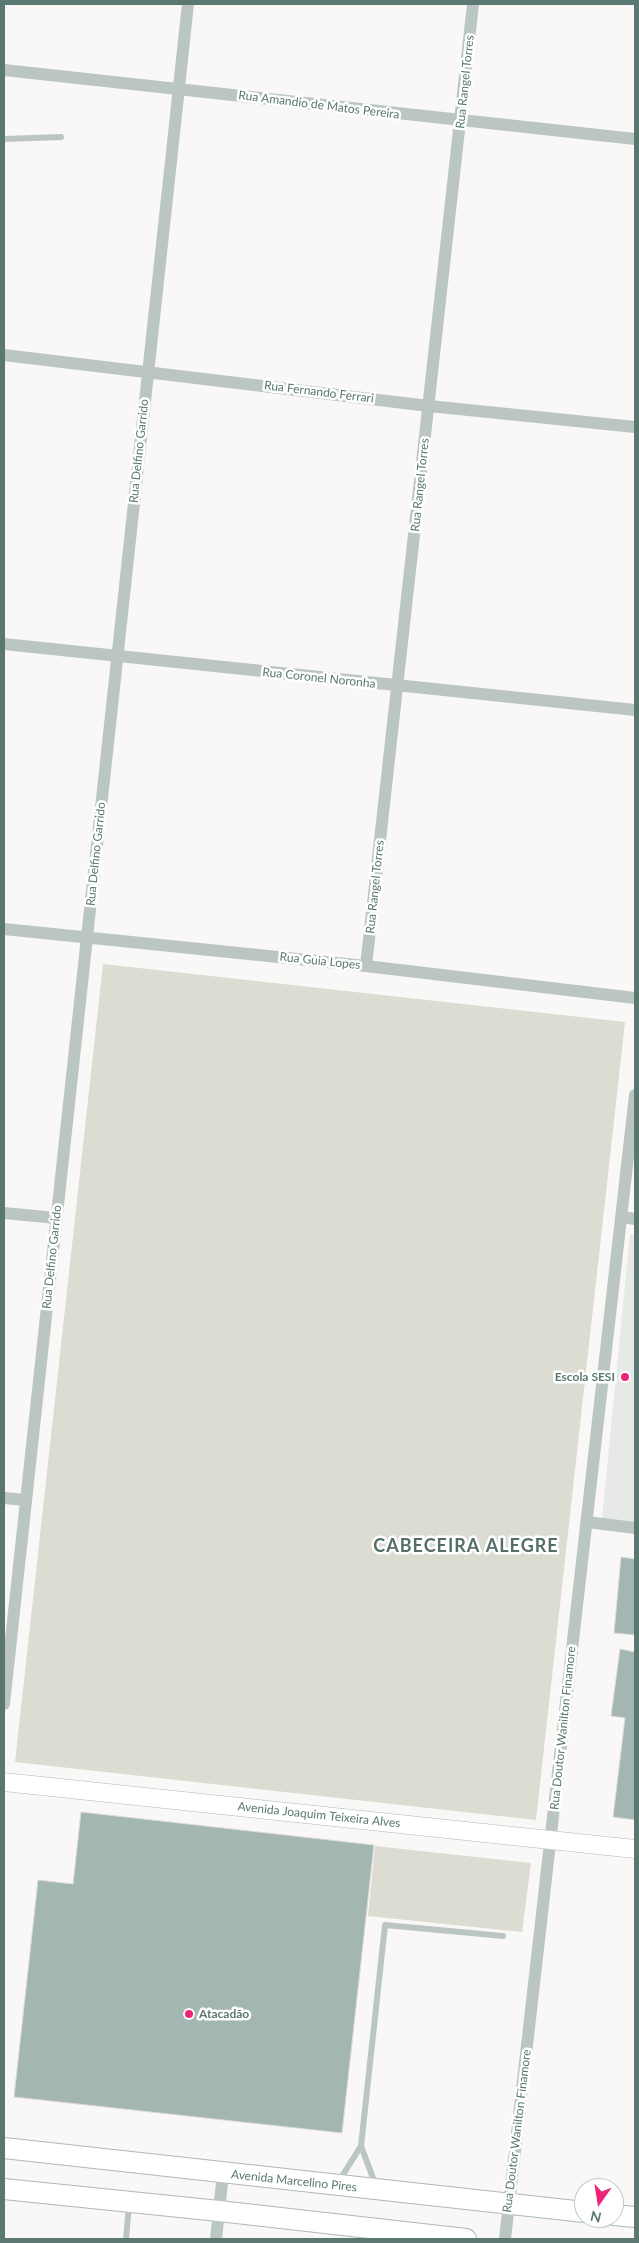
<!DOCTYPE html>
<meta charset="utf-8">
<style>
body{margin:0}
#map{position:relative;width:639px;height:2243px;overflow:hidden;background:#f9f8f7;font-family:Lato,sans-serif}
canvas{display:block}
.frame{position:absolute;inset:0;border:5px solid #5a7871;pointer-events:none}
.north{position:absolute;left:574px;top:2178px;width:50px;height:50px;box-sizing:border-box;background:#fff;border:1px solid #bdc9c6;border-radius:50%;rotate:193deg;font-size:14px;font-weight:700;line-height:20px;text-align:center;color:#5a7871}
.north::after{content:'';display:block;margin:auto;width:18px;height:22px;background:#ec247a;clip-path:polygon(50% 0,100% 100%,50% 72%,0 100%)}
</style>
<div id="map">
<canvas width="639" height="2243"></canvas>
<div class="frame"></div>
<div class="north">N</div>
</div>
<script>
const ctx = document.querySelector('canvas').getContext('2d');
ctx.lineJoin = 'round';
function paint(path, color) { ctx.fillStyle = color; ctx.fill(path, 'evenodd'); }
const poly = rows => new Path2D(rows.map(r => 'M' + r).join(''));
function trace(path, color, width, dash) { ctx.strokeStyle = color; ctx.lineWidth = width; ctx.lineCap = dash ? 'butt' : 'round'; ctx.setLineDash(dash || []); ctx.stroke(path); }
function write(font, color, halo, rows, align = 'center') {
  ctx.font = font + ' Lato,sans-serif'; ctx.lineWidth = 5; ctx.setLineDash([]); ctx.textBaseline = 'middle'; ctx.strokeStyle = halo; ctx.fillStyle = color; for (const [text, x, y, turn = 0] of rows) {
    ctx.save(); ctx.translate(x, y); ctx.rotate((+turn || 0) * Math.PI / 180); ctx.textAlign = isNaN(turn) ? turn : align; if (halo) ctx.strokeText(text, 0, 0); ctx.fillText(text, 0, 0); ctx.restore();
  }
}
paint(poly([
 [630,1234,635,1235,635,1522,602,1519]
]), '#e7e9e7');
paint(poly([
 [103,964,625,1022,536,1820,15,1762],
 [375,1846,531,1863,522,1932,368,1916]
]), '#dddcd3');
const building = poly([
 [621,1557,635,1559,635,1635,614,1633,621,1557],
 [620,1649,635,1652,635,1820,613,1817,625,1718,611,1716,620,1649],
 [81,1812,374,1845,342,2133,14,2097,38,1880,73,1884,81,1812]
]);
paint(building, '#a4b6b2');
trace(building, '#dbdad9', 1);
const secondary = poly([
 [4,1782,635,1849]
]);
const primary = poly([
 [4,2148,584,2212],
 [4,2189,219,2211,466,2239],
 [614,2215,635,2217]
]);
trace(secondary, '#adbbb8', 19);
trace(primary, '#adb9b6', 22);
trace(poly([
 [4,139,61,137],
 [339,2181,361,2146],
 [376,2186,361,2146,385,1925,503,1936],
 [126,2239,129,2205]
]), '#bbc6c3', 6);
trace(poly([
 [4,70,635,139],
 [4,355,429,406,635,427],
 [4,644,635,710],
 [4,929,366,966,635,998],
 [366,966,473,4],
 [4,1213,56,1218],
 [622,1217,635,1219],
 [4,1498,26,1500],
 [587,1522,635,1528],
 [4,1704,188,4],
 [216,2239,223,2173],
 [505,2239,635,1095]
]), '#bbc6c3', 12);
trace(secondary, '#fff', 18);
trace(primary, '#fff', 20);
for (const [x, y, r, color] of [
 [625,1377,5,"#ec247a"],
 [189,2014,5,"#ec247a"]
]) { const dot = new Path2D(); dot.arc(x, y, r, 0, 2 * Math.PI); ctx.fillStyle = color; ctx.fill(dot); trace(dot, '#fff', 2); }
write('12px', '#5a7871', '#fff', [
 ["Rua Rangel Torres",465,82,-84],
 ["Rua Amandio de Matos Pereira",319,105,7],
 ["Rua Fernando Ferrari",319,392,7],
 ["Rua Delfino Garrido",139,451,-84],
 ["Rua Rangel Torres",420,485,-84],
 ["Rua Coronel Noronha",319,678,6],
 ["Rua Delfino Garrido",96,854,-84],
 ["Rua Rangel Torres",375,887,-84],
 ["Rua Guia Lopes",320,961,6],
 ["Rua Delfino Garrido",52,1257,-84],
 ["Rua Doutor Wanilton Finamore",563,1728,-84],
 ["Avenida Joaquim Teixeira Alves",319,1815,6],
 ["Rua Doutor Wanilton Finamore",517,2131,-83],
 ["Avenida Marcelino Pires",294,2181,6]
]);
write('bold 12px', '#5a7871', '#fff', [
 ["Escola SESI",615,1377],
 ["Atacadão",199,2014,"left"]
], 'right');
ctx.letterSpacing = '1px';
write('bold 18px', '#556e69', '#fff', [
 ["CABECEIRA ALEGRE",466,1546]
]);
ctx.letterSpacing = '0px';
</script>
